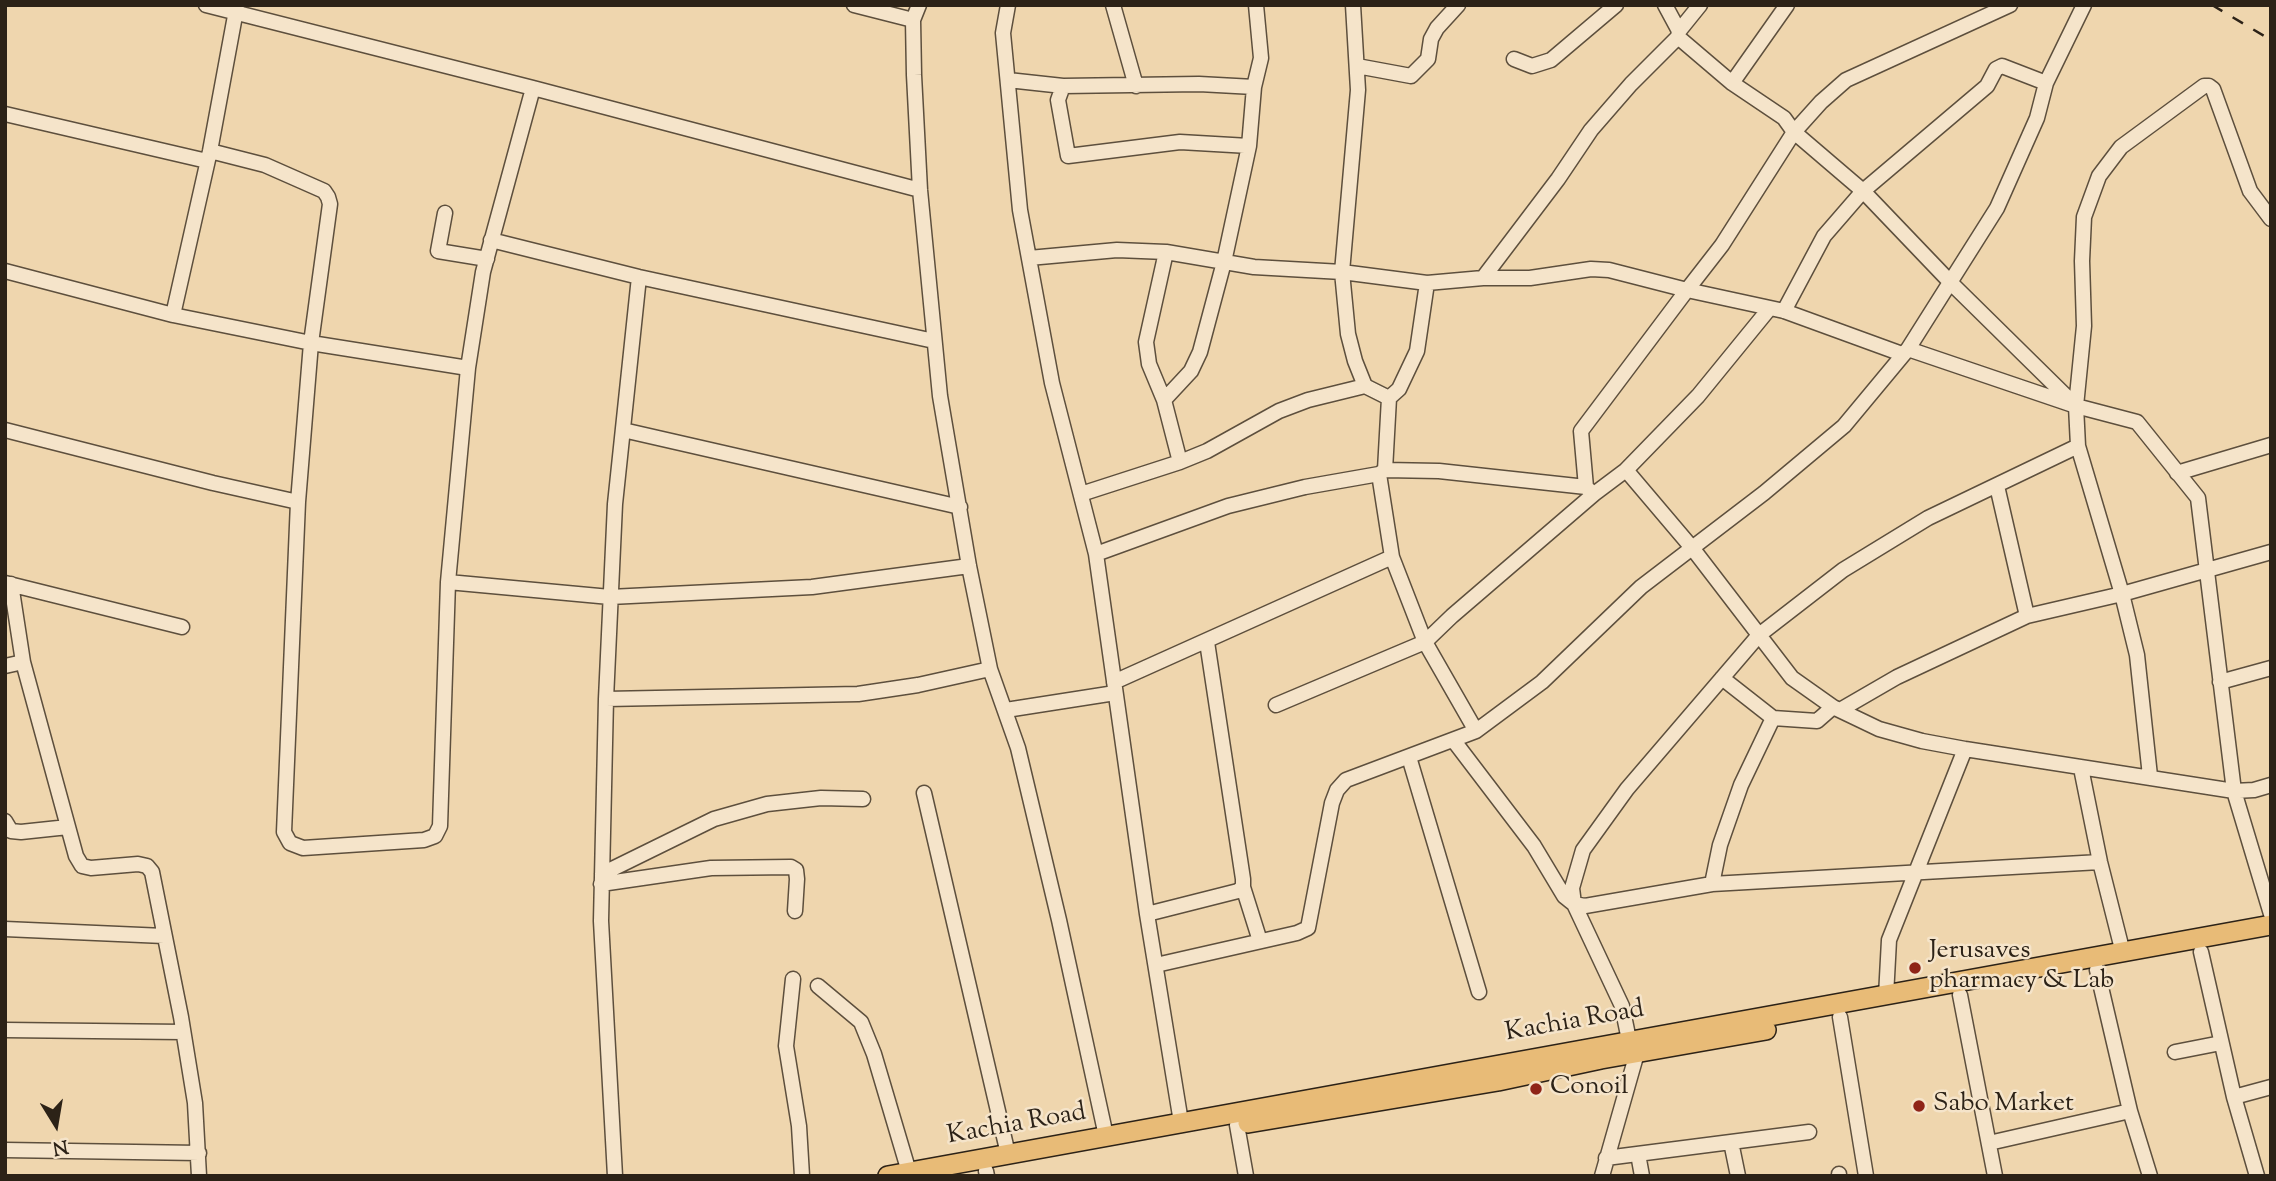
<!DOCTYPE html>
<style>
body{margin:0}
#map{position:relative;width:2276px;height:1181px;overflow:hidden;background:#efd6ae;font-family:"Sorts Mill Goudy",serif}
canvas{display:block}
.frame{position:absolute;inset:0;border:7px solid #2c2217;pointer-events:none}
.north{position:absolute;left:21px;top:1090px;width:70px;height:70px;-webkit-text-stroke:5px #f5e4ca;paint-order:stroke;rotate:169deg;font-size:19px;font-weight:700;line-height:28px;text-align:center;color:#2c2217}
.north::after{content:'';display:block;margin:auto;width:24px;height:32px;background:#2c2217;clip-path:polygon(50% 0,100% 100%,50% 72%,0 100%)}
</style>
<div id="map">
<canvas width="2276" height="1181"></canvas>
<div class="frame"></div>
<div class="north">N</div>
</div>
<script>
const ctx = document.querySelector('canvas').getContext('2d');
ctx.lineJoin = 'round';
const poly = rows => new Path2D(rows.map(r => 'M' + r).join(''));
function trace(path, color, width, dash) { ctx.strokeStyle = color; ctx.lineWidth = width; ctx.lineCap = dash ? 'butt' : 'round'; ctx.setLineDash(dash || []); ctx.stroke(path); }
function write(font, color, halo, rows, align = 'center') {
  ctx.font = font + ' "Sorts Mill Goudy",serif'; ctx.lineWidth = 5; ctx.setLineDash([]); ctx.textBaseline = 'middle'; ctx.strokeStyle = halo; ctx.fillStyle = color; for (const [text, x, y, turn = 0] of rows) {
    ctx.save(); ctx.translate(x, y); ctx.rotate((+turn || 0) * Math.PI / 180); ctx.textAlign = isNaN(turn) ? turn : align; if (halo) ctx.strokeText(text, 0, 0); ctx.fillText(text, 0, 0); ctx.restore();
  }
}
const minor = poly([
 [206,5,533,88,920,190],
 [854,5,913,20],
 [919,5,913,20,914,75,920,190,940,396,969,566,990,669,1018,748,1059,920,1106,1136],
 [1008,5,1003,33,1020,210,1052,383,1096,554,1147,914,1181,1122],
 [1113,5,1136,86],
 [1353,5,1358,90,1342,272,1348,334,1355,361,1365,386,1389,398],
 [1665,5,1679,31],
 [1678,37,1679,31,1700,5],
 [1514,59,1532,66,1551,60,1616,5],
 [1357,66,1411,76,1428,59,1431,39,1437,28,1458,5],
 [1008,80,1063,86,1199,84,1254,87],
 [1732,83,1787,5],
 [1063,86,1058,100,1068,156,1180,142,1249,146],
 [5,114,207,161],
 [445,213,438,251,487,259],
 [491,240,639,277,934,341],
 [1166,252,1146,342,1149,364,1164,400,1180,462],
 [1029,258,1117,250,1166,252,1254,267,1342,272,1427,283,1483,278,1530,278,1591,269,1609,270,1687,290,1581,431,1586,487],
 [5,271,173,315,311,343,468,368],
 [1483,278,1558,179,1591,130,1631,84,1678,37,1732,83,1784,118,1794,132,1863,191,1952,284,2076,406],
 [1784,311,1824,236,1863,191,1987,86,1996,69,2002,66,2046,83],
 [173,315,210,151,237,5],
 [1908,349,2076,406,2137,422,2198,498,2234,791,2271,914],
 [1902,354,1784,311,1687,290,1722,245,1794,132,1821,102,1846,80,2010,5],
 [1164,400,1191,371,1200,352,1224,262,1249,146,1254,87,1261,58,1256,5],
 [5,430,213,483,298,502,311,343,330,204,328,197,324,191,265,165,210,151],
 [623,430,960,507],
 [2078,446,1928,518,1843,570,1759,635,1627,789,1583,850,1572,888,1574,904,1585,906,1712,884,2100,862],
 [1385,470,1439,471,1586,487,1591,492],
 [1626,470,1693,549,1792,678,1833,707,1879,729,1922,741,1965,749,2234,791,2254,790,2271,785],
 [2177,473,2271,445],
 [1379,474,1392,557,1425,642,1476,731],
 [1997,486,2027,616],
 [1081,494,1180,462,1207,451,1279,411,1308,400,1365,386],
 [298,502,284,832,290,843,303,848,424,840,435,836,440,826,448,582,468,368,483,272,533,88],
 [1096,554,1228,506,1305,487,1379,474,1385,470,1389,398,1399,389,1417,351,1427,283],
 [448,582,610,597,812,587,969,566],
 [5,583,182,627],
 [11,584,23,662],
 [5,666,23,662,76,856,82,866,91,868,138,864,147,866,152,872,181,1017,195,1103,199,1176],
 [1114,682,1392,557],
 [2220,682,2271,668],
 [606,699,858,694,918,685,990,669],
 [1276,705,1425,642,1452,616,1594,494,1626,470,1698,396,1769,309],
 [1006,710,1115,693],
 [1840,710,1897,677,2027,616,2122,594,2271,552],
 [1773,718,1817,721,1833,707],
 [1454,741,1534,846,1564,896,1574,904,1622,1006,1629,1040],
 [1409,757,1479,992],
 [2081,768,2100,862,2123,953],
 [2150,776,2137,655,2122,594,2078,446,2076,406,2084,326,2082,261,2084,217,2099,176,2121,147,2204,86,2209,86,2213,89,2250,191,2271,219],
 [924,793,1008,1154],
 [5,821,11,831,21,832,68,827],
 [602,874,714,819,767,804,821,798,863,799],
 [601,884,711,868,791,867,796,870,797,879,795,911],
 [1712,884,1720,845,1741,785,1773,718,1722,678],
 [1243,887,1260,941],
 [1147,914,1238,891,1243,887,1243,879,1207,642],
 [5,929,164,936],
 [2201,952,2234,1097,2257,1176],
 [1156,965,1297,933,1308,928,1332,803,1337,790,1346,780,1476,731,1542,682,1641,587,1764,493,1844,426,1908,349,1997,208,2037,118,2046,83,2084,5],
 [2097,970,2130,1111,2150,1176],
 [793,979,786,1046,799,1126,802,1176],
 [818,986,861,1022,874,1054,909,1172],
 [1960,995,1995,1176],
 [1886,996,1889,940,1965,749],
 [1840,1017,1866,1176],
 [5,1030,183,1032],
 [2175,1052,2221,1043],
 [2234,1097,2271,1087],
 [1237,1125,1246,1176],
 [1731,1142,1738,1176],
 [1989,1143,2130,1111],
 [5,1150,199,1153],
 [1638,1154,1642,1176],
 [1606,1158,1809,1132],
 [986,1171,987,1176],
 [1839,1174,1839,1176],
 [615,1176,601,921,606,699,615,504,639,277],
 [1602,1176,1637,1053]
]);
const highway = poly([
 [1248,1123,1498,1081,1601,1059,1766,1030],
 [888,1176,2271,925]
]);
trace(minor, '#5d4f3d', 17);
trace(highway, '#2c2217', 22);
trace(minor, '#f5e4ca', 14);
trace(highway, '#e8bb77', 19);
trace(poly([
 [2212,5,2271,40]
]), '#2c2217', 2.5, [12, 12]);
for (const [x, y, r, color] of [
 [1915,968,7,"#8f2418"],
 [1536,1089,7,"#8f2418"],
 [1919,1106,7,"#8f2418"]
]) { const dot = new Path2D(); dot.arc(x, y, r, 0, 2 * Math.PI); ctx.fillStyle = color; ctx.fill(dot); trace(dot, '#f5e4ca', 2.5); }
write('26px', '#2c2217', '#f5e4ca', [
 ["Jerusaves",1929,953],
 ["pharmacy & Lab",1929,983],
 ["Conoil",1550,1089],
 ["Sabo Market",1933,1106]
], 'left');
write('26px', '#2c2217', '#f5e4ca', [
 ["Kachia Road",1575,1023,-10],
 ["Kachia Road",1017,1126,-10]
]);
</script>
